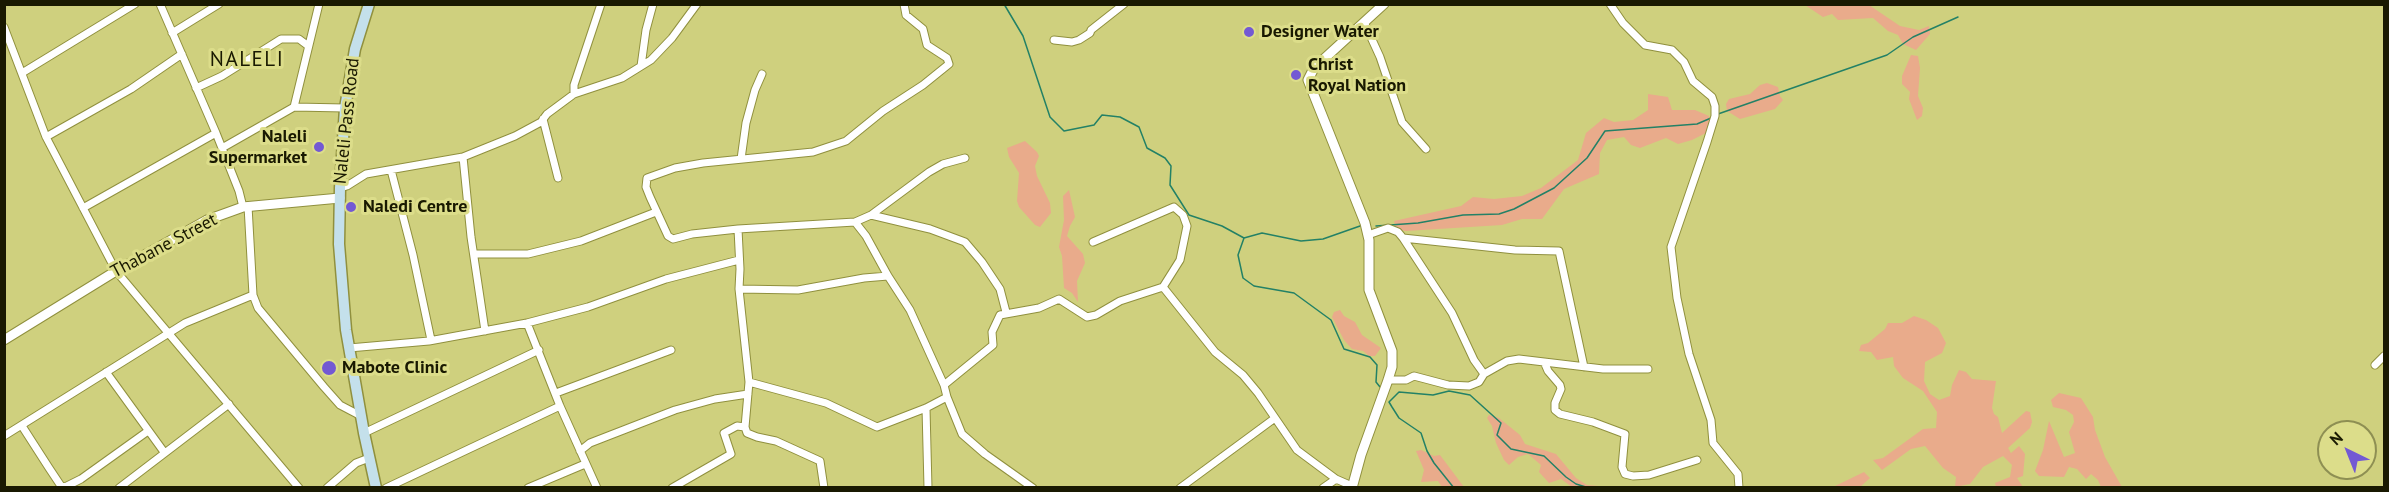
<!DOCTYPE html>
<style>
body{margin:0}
#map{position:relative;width:2389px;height:492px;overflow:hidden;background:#cfd07e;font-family:"PT Sans",sans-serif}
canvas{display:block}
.frame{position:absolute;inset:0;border:6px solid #191901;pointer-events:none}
.north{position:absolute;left:2317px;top:420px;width:60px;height:60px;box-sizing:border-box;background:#dcdd8a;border:2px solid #8e8f53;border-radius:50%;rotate:317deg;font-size:16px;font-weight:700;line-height:24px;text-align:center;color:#191901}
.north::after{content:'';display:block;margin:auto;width:21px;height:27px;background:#7359d3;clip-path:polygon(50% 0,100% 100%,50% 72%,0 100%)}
</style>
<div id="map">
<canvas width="2389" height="492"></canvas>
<div class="frame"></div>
<div class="north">N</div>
</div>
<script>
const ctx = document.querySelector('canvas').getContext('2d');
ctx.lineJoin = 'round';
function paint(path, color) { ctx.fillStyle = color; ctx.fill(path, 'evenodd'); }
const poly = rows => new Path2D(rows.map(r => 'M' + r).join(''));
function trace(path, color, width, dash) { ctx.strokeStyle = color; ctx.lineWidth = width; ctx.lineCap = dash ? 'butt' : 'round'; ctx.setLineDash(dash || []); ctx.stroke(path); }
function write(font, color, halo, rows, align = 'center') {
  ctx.font = font + ' "PT Sans",sans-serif'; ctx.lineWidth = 6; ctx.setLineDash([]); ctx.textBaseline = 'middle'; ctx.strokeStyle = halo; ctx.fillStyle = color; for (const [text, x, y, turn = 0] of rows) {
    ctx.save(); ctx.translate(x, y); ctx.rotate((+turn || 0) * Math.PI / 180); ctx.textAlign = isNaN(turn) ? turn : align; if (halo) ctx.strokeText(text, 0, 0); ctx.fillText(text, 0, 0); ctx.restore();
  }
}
paint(poly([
 [1805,5,1869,5,1900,26,1919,30,1929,26,1930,34,1916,50,1903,44,1898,35,1888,31,1873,18,1838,20,1832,14,1823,17],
 [1911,55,1918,56,1920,68,1918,96,1923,108,1922,116,1917,120,1909,99,1910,92,1902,84,1902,76],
 [1767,83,1778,87,1780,96,1783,100,1775,109,1740,119,1727,111,1726,104,1729,99,1750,94,1760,85],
 [1648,94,1668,97,1672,110,1695,110,1709,116,1710,122,1706,133,1692,140,1678,144,1666,138,1640,148,1631,145,1624,137,1607,140,1600,153,1599,174,1564,189,1542,219,1522,219,1502,225,1406,231,1396,229,1394,221,1461,206,1473,197,1494,199,1522,196,1541,188,1578,160,1586,133,1604,118,1614,122,1633,120,1648,110],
 [1025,141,1037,152,1039,156,1035,166,1037,176,1050,203,1051,213,1040,227,1035,225,1019,207,1017,201,1019,173,1009,157,1007,148],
 [1069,190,1075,217,1070,226,1067,236,1083,254,1085,263,1077,281,1078,302,1072,293,1064,288,1062,256,1059,247,1064,220,1063,196],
 [1340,310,1344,316,1355,322,1362,335,1381,348,1375,356,1369,356,1363,351,1352,349,1344,340,1332,317,1334,312],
 [1914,316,1926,320,1938,328,1946,343,1942,353,1925,362,1924,381,1930,394,1939,400,1950,396,1952,385,1959,370,1966,372,1972,379,1996,381,1992,408,1994,414,1998,417,2002,433,2026,411,2030,412,2032,422,2030,428,2008,448,2011,453,2019,446,2025,454,2023,476,2017,478,2023,487,1996,487,1995,483,2010,477,2012,465,2003,456,1983,467,1970,484,1955,487,1956,477,1943,468,1925,446,1911,449,1882,470,1873,460,1883,458,1923,429,1936,428,1937,412,1923,391,1903,378,1894,366,1893,357,1877,360,1871,352,1859,351,1861,345,1868,343,1885,329,1888,323,1902,323],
 [2059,393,2081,398,2093,417,2095,430,2105,457,2122,487,2101,487,2098,480,2091,474,2086,479,2077,469,2069,467,2064,477,2039,476,2035,471,2043,450,2049,421,2064,457,2075,453,2069,432,2074,422,2073,415,2066,410,2053,407,2051,400],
 [1489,415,1499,418,1520,435,1525,444,1556,454,1576,478,1587,485,1610,487,1572,487,1561,479,1549,483,1539,472,1541,465,1528,454,1518,457,1509,465,1504,460,1496,443,1492,426,1487,418],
 [1421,450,1434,456,1440,455,1464,487,1442,487,1438,481,1421,482,1424,470,1416,451],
 [1864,472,1870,478,1860,487,1833,487]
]), '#e9ab8b');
trace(poly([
 [1004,4,1023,36,1050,117,1064,131,1094,125,1102,115,1120,117,1139,127,1147,148,1165,158,1171,166,1170,185,1189,215,1222,226,1244,238,1238,255,1243,278,1254,286,1294,293,1331,320,1344,349,1370,357,1377,365,1376,382,1380,387],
 [1718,114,1887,55,1913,37,1958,17],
 [1376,226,1418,223,1463,215,1499,214,1514,209,1554,188,1587,158,1605,131,1697,124,1711,118],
 [1244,238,1262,233,1301,241,1323,239,1360,226],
 [1454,488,1434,463,1427,451,1421,433,1399,418,1392,407,1389,402,1399,392,1433,395,1449,391,1470,395,1501,423,1497,435,1511,449,1544,456,1566,477,1576,484,1589,488]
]), '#238166', 1.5);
const minor = poly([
 [160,4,216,133,239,191,243,207],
 [1610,4,1623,23,1645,45,1672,50,1684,62,1693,81,1712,97,1715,106,1715,116,1707,142,1671,247,1677,298,1689,354,1711,420,1713,443,1738,474,1739,488],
 [1364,22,1380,57,1402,122,1426,149],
 [4,27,46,137,116,271,299,488],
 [172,33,219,4],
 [1054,40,1072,42,1079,40,1090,33,1091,30,1124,4],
 [641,66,646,30,653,4],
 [22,73,135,4],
 [196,88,222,76,281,39,299,39,307,45],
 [574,94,574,85,601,4],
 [294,107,319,4],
 [543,119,558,178],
 [46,137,131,89,182,54],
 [222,148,294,107,345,108],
 [463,157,471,237,485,331],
 [741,159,746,123,755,90,762,74],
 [391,170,413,255,431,340],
 [340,188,347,186,366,174,463,157,515,136,541,122,547,114,574,94,622,78,651,60,672,38,697,4],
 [248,206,253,295,258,308,324,387,340,405,361,416],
 [83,208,216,133],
 [871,215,930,229,965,242,982,262,1000,289,1006,312],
 [855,222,871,215,929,172,943,164,965,158],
 [738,229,692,234,673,239,668,236,650,197,646,187,647,178,675,168,703,163,813,152,846,141,883,111,923,85,949,64,947,58,927,45,923,29,906,15,904,4],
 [1368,235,1388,228,1398,232,1403,238,1515,250,1559,251,1584,367],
 [475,254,528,254,581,241,656,212],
 [1163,287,1215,352,1243,375,1258,393,1297,450,1336,479,1352,486],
 [739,289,798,290,864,278,888,276],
 [527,323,560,406,597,488],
 [349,348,429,341,527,323,588,307,666,279,739,260],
 [1545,364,1548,371,1560,385,1561,389,1555,403,1555,410,1560,414,1593,422,1625,434,1622,467,1625,474,1633,476,1649,475,1697,460],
 [2375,365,2384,356],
 [106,372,164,452],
 [1484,374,1507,361,1519,359,1603,369,1648,369],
 [1388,380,1406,380,1414,376,1448,385,1469,386,1479,382,1484,374,1474,360,1452,313,1403,238],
 [749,382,826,403,877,427,926,408,947,397,962,434,985,454,1033,488],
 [556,393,671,350],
 [947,397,944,385,993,345,992,332,1000,315,1039,308,1059,299,1087,317,1096,315,1120,301,1163,287,1180,260,1187,226,1183,215,1174,207,1093,242],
 [926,408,928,488],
 [22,426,49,468,61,486,65,487,81,479,148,431],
 [745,427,749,382,739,289,740,269,738,229,855,222,866,236,888,276,910,310,944,385],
 [364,433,539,350],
 [4,436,185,323,253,295],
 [580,451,590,443,675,410,715,399,748,394],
 [119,488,229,404],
 [327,488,356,463,369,458],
 [386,488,560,406],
 [528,488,585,464],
 [672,488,731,454,724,433,737,426,745,427,747,433,757,437,776,441,820,461,824,488],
 [1180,488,1275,418],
 [1323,488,1336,479]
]);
const tertiary = poly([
 [4,340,116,271,207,220,243,207,340,198],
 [1352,488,1361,455,1388,380,1392,367,1392,351,1369,290,1369,240,1365,223,1308,80,1314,68,1384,4]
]);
const secondary = poly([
 [369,4,355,49,345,108,340,188,339,244,346,330,364,433,376,488]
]);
trace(minor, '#90903e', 9);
trace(tertiary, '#90903e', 11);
trace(secondary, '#90903e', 13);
trace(minor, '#fff', 7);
trace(tertiary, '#fff', 9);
trace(secondary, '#c4e0eb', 10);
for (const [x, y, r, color] of [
 [1249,32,6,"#7359d3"],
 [1296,75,6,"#7359d3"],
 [319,147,6,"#7359d3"],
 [351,207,6,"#7359d3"],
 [329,368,8,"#7359d3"]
]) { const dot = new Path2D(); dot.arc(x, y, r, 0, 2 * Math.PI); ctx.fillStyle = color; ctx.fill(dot); trace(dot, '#dcdd8a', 2); }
write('bold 18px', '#191901', '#dcdd8a', [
 ["Designer Water",1261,32],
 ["Christ",1308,65],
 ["Royal Nation",1308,86],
 ["Naleli",307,137,"right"],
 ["Supermarket",307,158,"right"],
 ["Naledi Centre",363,207],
 ["Mabote Clinic",342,368]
], 'left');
write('18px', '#191901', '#dcdd8a', [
 ["Naleli Pass Road",347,121,-84],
 ["Thabane Street",164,246,-28]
]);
ctx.letterSpacing = '1.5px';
write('21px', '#191901', '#dcdd8a', [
 ["NALELI",247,60]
]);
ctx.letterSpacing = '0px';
</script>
